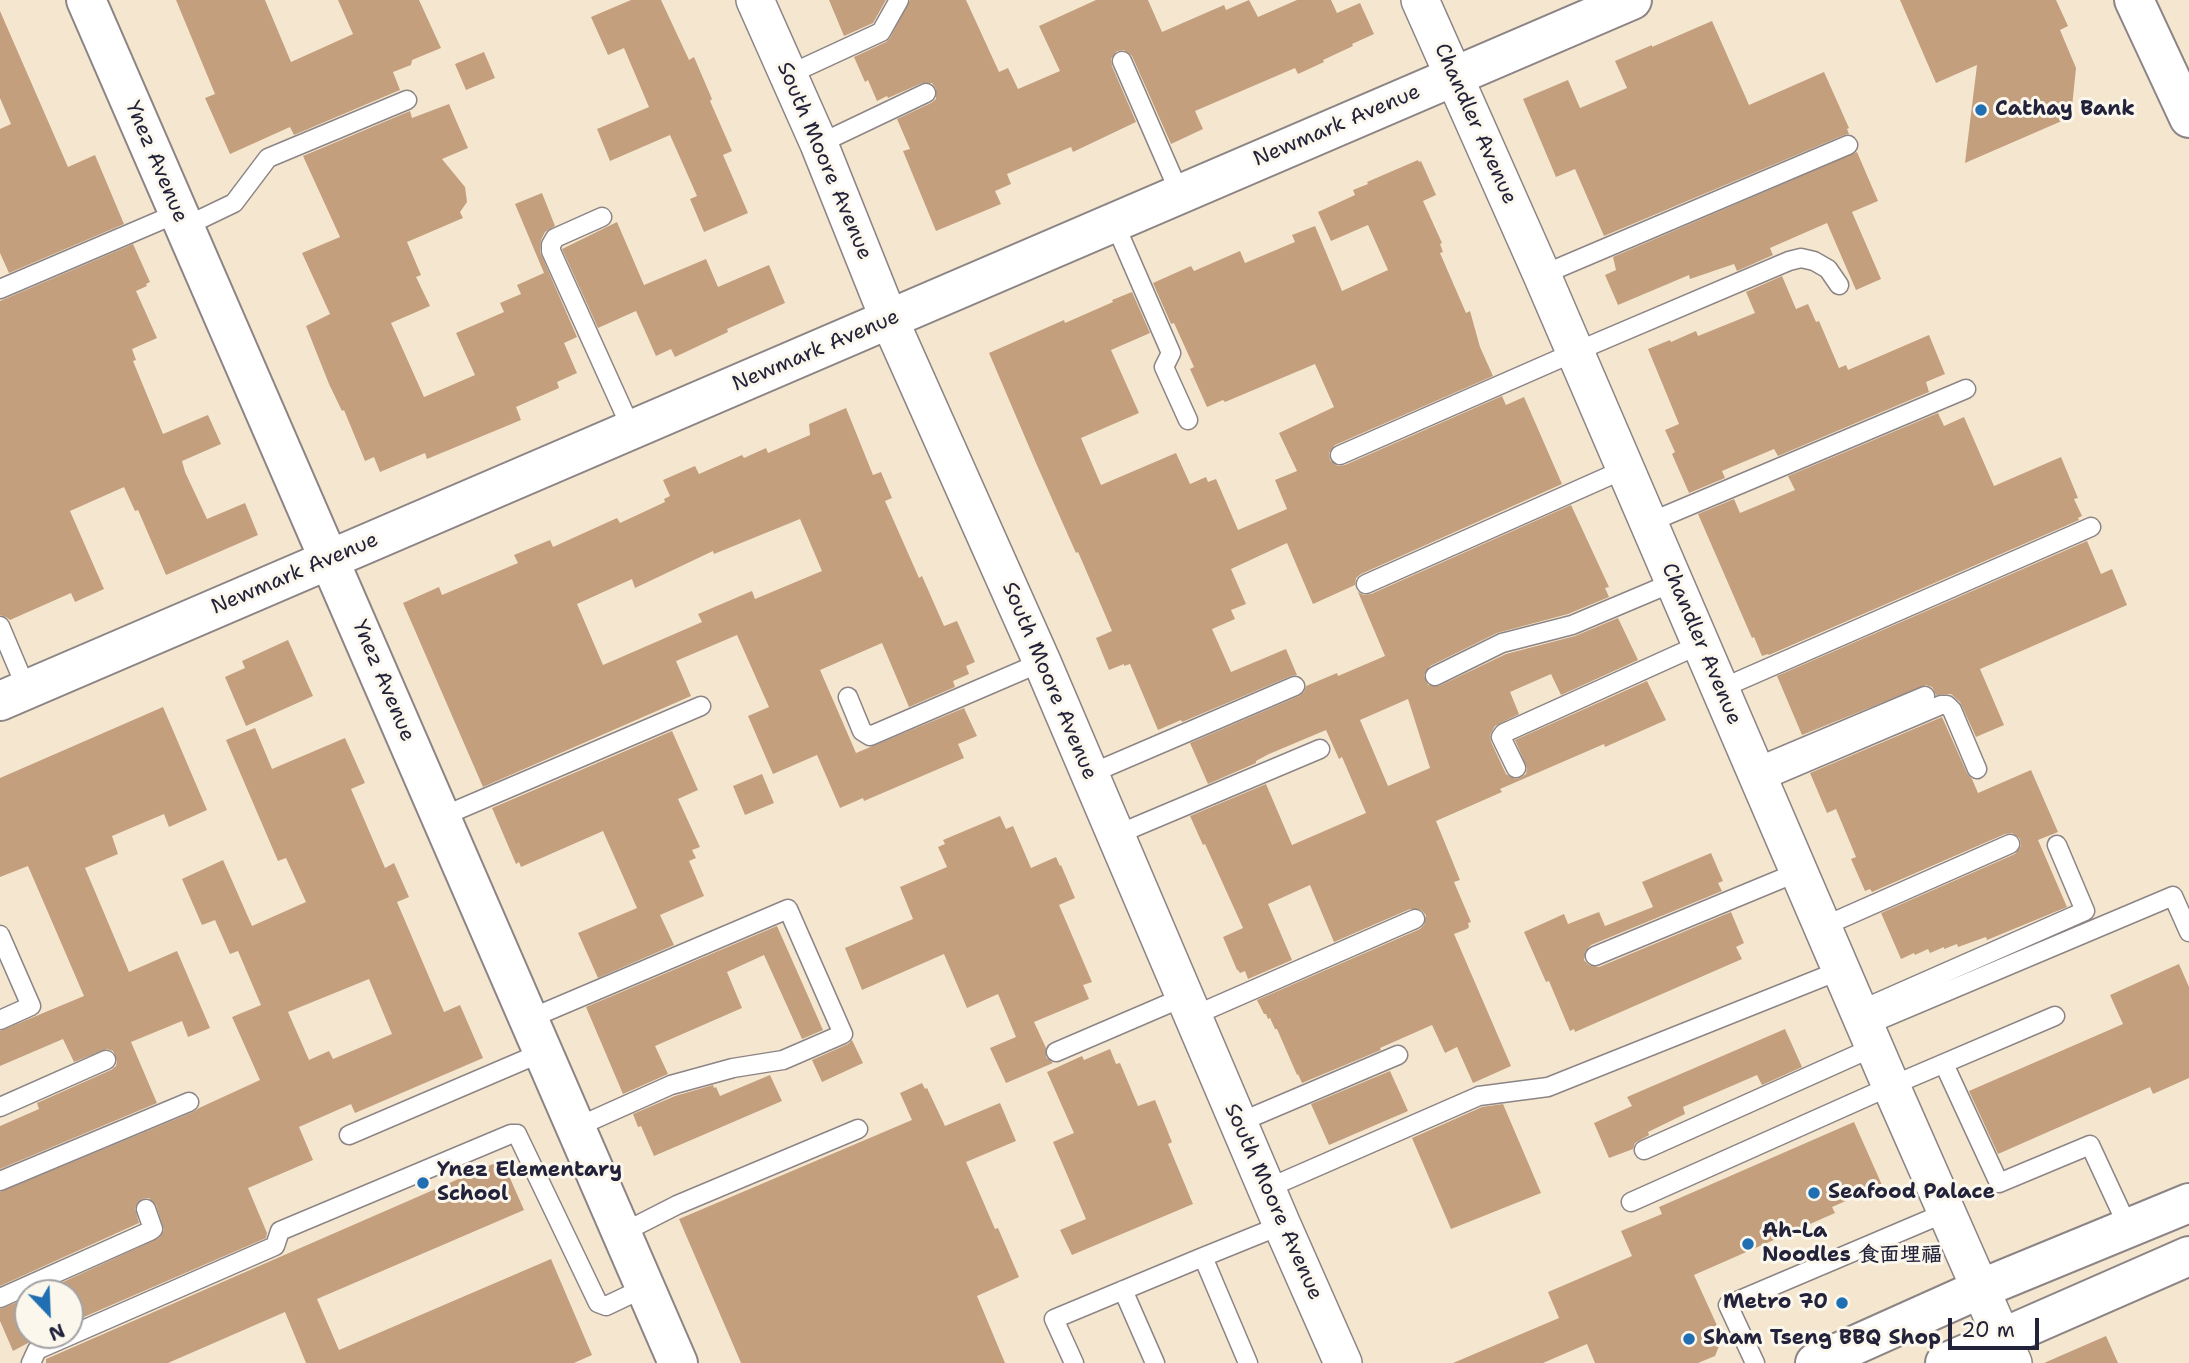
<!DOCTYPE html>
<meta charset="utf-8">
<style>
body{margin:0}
#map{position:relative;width:2189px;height:1363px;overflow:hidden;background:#f5e7cf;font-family:"Shantell Sans",sans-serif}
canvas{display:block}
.north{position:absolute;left:14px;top:1279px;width:70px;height:70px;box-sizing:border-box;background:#fbf7ec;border:2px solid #a4a2a5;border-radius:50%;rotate:157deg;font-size:19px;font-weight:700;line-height:28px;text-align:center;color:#22223b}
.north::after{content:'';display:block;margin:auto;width:24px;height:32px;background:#1f6fb2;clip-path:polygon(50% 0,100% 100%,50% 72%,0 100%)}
.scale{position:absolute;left:1948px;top:1318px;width:91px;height:32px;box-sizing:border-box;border:4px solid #22223b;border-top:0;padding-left:9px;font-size:21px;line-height:24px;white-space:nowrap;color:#22223b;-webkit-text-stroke:5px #fbf7ec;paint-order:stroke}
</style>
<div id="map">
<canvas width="2189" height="1363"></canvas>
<div class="north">N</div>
<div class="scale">20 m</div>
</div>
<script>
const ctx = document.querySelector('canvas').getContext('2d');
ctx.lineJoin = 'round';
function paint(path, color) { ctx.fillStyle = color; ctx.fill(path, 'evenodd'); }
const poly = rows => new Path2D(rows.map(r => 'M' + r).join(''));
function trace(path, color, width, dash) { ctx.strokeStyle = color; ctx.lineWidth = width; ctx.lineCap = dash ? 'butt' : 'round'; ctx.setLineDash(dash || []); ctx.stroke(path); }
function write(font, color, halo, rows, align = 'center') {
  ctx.font = font + ' "Shantell Sans","LXGW WenKai TC",sans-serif'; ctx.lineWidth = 6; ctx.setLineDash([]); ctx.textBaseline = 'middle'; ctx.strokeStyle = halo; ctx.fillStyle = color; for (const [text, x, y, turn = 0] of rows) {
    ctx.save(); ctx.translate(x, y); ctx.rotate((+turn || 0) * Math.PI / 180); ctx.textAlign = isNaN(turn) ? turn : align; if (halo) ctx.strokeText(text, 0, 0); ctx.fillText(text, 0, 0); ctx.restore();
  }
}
paint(poly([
 [176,0,265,0,291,62,353,34,338,0,419,0,441,48,412,60,411,65,393,72,400,90,294,135,290,127,230,154,205,98,215,94],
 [631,0,661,0,689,60,694,57,712,99,710,101,732,151,723,155,748,213,704,232,690,199,697,196,670,135,610,161,597,129,649,107,624,48,608,55,591,17],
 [829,0,886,0,873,23,844,36],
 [910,0,966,0,999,72,1008,68,1018,89,1060,71,1039,26,1096,0,1148,0,1162,32,1224,5,1226,10,1249,0,1258,17,1297,0,1331,0,1337,13,1360,3,1374,34,1352,44,1353,46,1323,60,1324,62,1298,74,1295,68,1195,111,1203,129,1171,144,1132,56,1124,50,1117,51,1111,59,1112,66,1136,122,1073,152,1071,147,1007,174,1011,184,995,191,1001,204,936,231,903,151,910,149,897,119,931,103,936,99,936,89,932,83,922,83,888,98,887,96,877,101,868,80,865,82,854,57,886,42,890,38],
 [1900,0,2056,0,2068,26,2060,30,2076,68,2071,117,1965,163,1977,65,1936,83],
 [0,11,68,167,95,155,124,224,9,273,0,253,0,129,11,124,0,98],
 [1712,21,1749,105,1824,72,1849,128,1847,129,1849,134,1844,135,1604,236,1575,169,1556,177,1523,99,1568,80,1580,108,1627,88,1615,61,1652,45,1652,47],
 [484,52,495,78,466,90,455,64],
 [449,104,468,148,442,159,465,187,467,202,460,212,463,218,407,242,421,275,416,277,430,306,391,323,424,397,475,375,456,333,504,312,500,303,521,294,517,285,544,273,515,204,542,193,555,226,545,232,541,240,540,252,577,337,564,343,577,373,557,382,559,388,516,407,521,420,427,459,425,453,380,472,374,457,365,461,344,410,342,411,329,384,306,326,330,314,302,253,340,237,303,156,410,111,412,118],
 [1857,152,1878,201,1852,212,1881,279,1856,290,1827,223,1770,248,1773,255,1737,271,1734,264,1690,279,1689,275,1618,305,1605,275,1616,270,1613,257],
 [1418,160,1419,162,1421,161,1436,195,1423,201,1442,243,1440,244,1443,252,1440,253,1466,313,1470,311,1480,347,1493,376,1335,445,1329,453,1330,460,1338,466,1345,465,1502,396,1506,405,1524,397,1562,484,1361,574,1356,578,1355,585,1313,604,1287,543,1231,569,1246,604,1231,610,1235,619,1212,629,1231,672,1286,649,1297,675,1291,676,1182,722,1181,720,1158,730,1130,664,1124,666,1124,664,1109,670,1096,638,1112,631,1082,561,1078,552,1076,553,1036,463,989,353,1064,320,1065,323,1113,302,1112,300,1132,292,1150,333,1111,350,1139,413,1081,438,1101,485,1176,453,1190,484,1206,477,1208,482,1216,479,1238,530,1287,509,1275,480,1297,471,1279,433,1334,407,1315,364,1225,402,1223,400,1207,407,1190,369,1194,367,1174,323,1171,324,1153,283,1191,266,1194,271,1240,251,1245,263,1295,242,1292,235,1315,226,1342,291,1388,270,1368,225,1331,241,1318,212,1355,195,1353,190,1368,184,1367,182],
 [617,222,644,285,706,259,718,287,769,265,785,303,727,329,728,332,675,357,671,349,656,356,636,311,598,328,562,249],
 [133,244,150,282,146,284,147,286,136,291,157,338,132,349,136,360,133,361,163,434,208,415,221,444,182,461,185,472,207,519,245,503,258,535,166,575,138,510,135,511,124,487,70,511,104,589,75,602,71,593,10,620,6,617,0,615,0,301],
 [1782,276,1796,309,1808,304,1816,322,1819,321,1839,368,1846,365,1848,370,1929,335,1945,374,1926,382,1929,392,1778,456,1774,449,1722,471,1725,478,1689,493,1672,454,1675,452,1665,430,1679,424,1648,349,1670,340,1671,342,1696,331,1698,336,1755,313,1746,292],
 [846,408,873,475,881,472,892,498,885,501,919,578,922,576,944,626,957,621,975,662,966,666,969,674,953,681,955,687,909,707,882,643,820,670,856,753,964,708,977,736,958,744,964,758,864,801,863,798,840,808,817,755,773,774,748,716,769,707,737,635,676,661,691,696,483,787,403,603,439,587,442,595,518,563,514,555,550,540,553,547,617,518,620,523,665,502,664,499,670,496,663,480,695,466,699,474,742,455,744,458,766,448,768,453,810,435,809,424],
 [800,519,822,571,755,599,752,591,698,614,702,622,603,665,577,604,632,579,635,588,713,551,714,554],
 [1938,413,1944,426,1964,417,1994,486,2061,457,2078,498,2074,499,2082,516,2078,518,2079,520,1769,655,1768,654,1762,656,1754,637,1752,638,1698,514,1734,499,1740,513,1795,490,1788,476],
 [1571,505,1609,587,1605,588,1609,597,1568,614,1497,633,1430,666,1424,675,1428,685,1439,686,1506,654,1575,636,1618,618,1638,660,1561,695,1551,674,1510,692,1519,714,1495,726,1490,735,1491,742,1506,774,1515,779,1520,778,1526,774,1527,768,1515,740,1647,681,1666,720,1605,747,1604,744,1500,789,1502,792,1436,821,1460,880,1454,882,1471,922,1468,923,1469,927,1467,929,1454,934,1511,1066,1473,1083,1457,1047,1445,1053,1432,1025,1380,1048,1381,1050,1302,1083,1298,1074,1297,1075,1277,1029,1275,1029,1270,1018,1268,1019,1266,1014,1264,1014,1257,1000,1420,929,1424,925,1426,915,1421,910,1410,909,1334,942,1310,885,1268,904,1292,960,1248,979,1245,971,1240,973,1238,970,1237,970,1223,937,1243,928,1205,844,1203,845,1190,816,1266,784,1292,845,1366,813,1342,757,1339,759,1326,730,1269,754,1256,761,1256,763,1208,784,1190,743,1299,696,1304,692,1306,686,1337,673,1338,676,1385,656,1358,592,1364,595,1371,594],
 [1408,699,1430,768,1388,786,1360,720],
 [2087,541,2101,574,2112,569,2127,605,1980,669,2004,725,1976,737,1960,702,1951,694,1936,695,1932,687,1926,685,1802,735,1777,676],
 [288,640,313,696,246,726,225,677,245,668,242,661],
 [163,707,207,810,169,827,164,814,112,836,118,854,85,868,129,972,177,951,210,1028,188,1037,182,1021,131,1042,157,1103,0,1169,0,1126,39,1109,37,1103,111,1070,116,1066,117,1061,113,1051,107,1049,74,1062,63,1039,0,1066,0,1031,84,996,28,866,0,877,0,778],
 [1942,717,1967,773,1972,779,1978,793,2031,770,2058,832,2038,840,2067,907,1987,940,1986,937,1958,947,1957,944,1944,949,1944,947,1930,953,1928,949,1915,955,1914,953,1901,959,1881,913,2015,854,2021,846,2020,839,2012,833,2005,834,1872,892,1870,889,1865,891,1851,859,1856,857,1836,809,1827,813,1810,773],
 [255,728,272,769,345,738,365,783,351,789,385,868,394,863,409,897,397,902,444,1012,460,1005,483,1058,355,1113,351,1104,299,1127,313,1160,248,1188,267,1233,266,1238,70,1323,70,1293,39,1293,159,1238,164,1230,156,1205,149,1198,142,1199,135,1208,139,1223,0,1286,0,1192,193,1112,199,1108,260,1080,232,1017,261,1005,238,951,230,954,215,920,202,925,182,879,223,860,252,926,306,902,286,858,278,861,226,740],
 [369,979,392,1034,333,1059,329,1051,309,1060,288,1012],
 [672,731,698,790,678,799,700,847,692,850,696,858,689,861,704,896,660,915,674,945,598,978,578,933,637,908,603,831,521,867,519,862,516,864,492,808],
 [762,774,774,803,745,815,733,786],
 [1000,816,1006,829,1013,826,1031,868,1056,857,1060,866,1061,865,1075,898,1059,905,1092,982,1083,985,1089,999,1034,1022,1046,1048,1046,1057,1053,1063,1006,1083,990,1048,1016,1037,998,994,967,1008,944,954,862,990,845,948,913,919,900,887,947,867,938,847,945,844,943,840],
 [1711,853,1723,881,1718,883,1722,891,1591,945,1586,950,1584,960,1589,965,1599,967,1731,912,1744,943,1736,947,1742,959,1575,1032,1574,1029,1570,1031,1549,981,1546,982,1524,932,1564,914,1568,924,1599,912,1605,926,1653,907,1642,882],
 [777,926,823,1030,802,1039,764,955,727,972,742,1008,655,1046,668,1074,623,1094,586,1007],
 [2179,964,2189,987,2189,1078,2153,1094,2150,1087,1998,1154,1969,1091,2123,1024,2110,995],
 [1785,1029,1802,1067,1762,1085,1757,1075,1683,1107,1685,1114,1648,1132,1649,1135,1635,1143,1633,1149,1609,1158,1594,1123,1632,1106,1627,1097],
 [852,1040,863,1063,822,1082,812,1060,848,1044],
 [1110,1049,1116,1064,1120,1063,1138,1106,1155,1100,1172,1142,1168,1144,1193,1204,1072,1255,1060,1230,1086,1219,1053,1142,1074,1133,1047,1072,1082,1056,1084,1060],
 [1390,1071,1408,1111,1329,1145,1311,1104],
 [770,1075,782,1101,654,1156,641,1126,638,1127,633,1114,675,1096,713,1085,714,1088,716,1087,720,1096],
 [922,1083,925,1089,927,1088,945,1126,1000,1103,1016,1141,966,1162,995,1229,998,1228,1019,1277,977,1296,1005,1363,741,1363,679,1219,912,1120,900,1093],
 [1503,1104,1541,1193,1451,1229,1412,1138,1482,1107],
 [1854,1122,1882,1185,1832,1207,1835,1213,1694,1275,1725,1343,1719,1346,1715,1356,1698,1363,1595,1363,1587,1344,1543,1363,1453,1363,1559,1318,1548,1292,1632,1256,1621,1231,1662,1214,1659,1207],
 [502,1160,524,1210,317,1299,339,1350,551,1259,592,1355,574,1363,306,1363,285,1312,168,1363,46,1363,46,1359],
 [28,1298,28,1335,43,1335,13,1351,0,1321,0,1309],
 [2106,1336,2118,1363,2044,1363]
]), '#c39f7e');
const service = poly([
 [1122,61,1180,194],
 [788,75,881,32,899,0],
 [819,144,926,93],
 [602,217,555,238,551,245,551,251,632,430],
 [1114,222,1171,353,1164,367,1188,420],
 [184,227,234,203,268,158,407,100],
 [1542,275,1848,145],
 [0,289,178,213],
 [1340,455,1575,352,1789,261,1801,258,1814,261,1828,269,1839,285],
 [1648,523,1966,389],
 [1366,584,1625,469],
 [0,626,27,690],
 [1435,676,1502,643,1572,625,1674,582],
 [1720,689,2091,527],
 [848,697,862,731,870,736,1042,662],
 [1516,768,1501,737,1504,733,1701,644],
 [1754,768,1925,696],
 [1090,774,1295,686],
 [1760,782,1941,705,1947,705,1952,710,1977,769],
 [441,817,701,706],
 [1116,835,1320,749],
 [1822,927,2010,844],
 [0,935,31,1006,0,1020],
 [1595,956,1798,872],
 [1858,1011,2085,911,2057,845],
 [1193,1016,1415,919],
 [529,1019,788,909,843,1034,783,1060,733,1068,671,1085,577,1127],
 [1865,1026,2173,896,2189,932],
 [1056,1052,1184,997],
 [1944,1064,1999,1183,2090,1145,2129,1229],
 [0,1107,106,1060],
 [1238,1123,1398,1055],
 [349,1135,543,1052],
 [1644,1150,1874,1047],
 [0,1181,189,1102],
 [1266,1189,1479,1096,1548,1087,1841,970],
 [1631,1202,1891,1086,2055,1016],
 [622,1233,677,1205,858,1129],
 [1123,1290,1155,1363],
 [0,1298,150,1231,153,1229,146,1209],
 [31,1363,37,1350,275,1246,280,1231,511,1134,517,1134,598,1303,606,1306,646,1287],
 [1074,1363,1054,1319,1203,1257],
 [1248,1363,1203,1257,1282,1225],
 [1755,1363,1728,1305,1947,1212]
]);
const minor = poly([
 [755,0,819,144,889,319,1042,662,1282,1225,1343,1363],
 [1420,0,1542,275,1891,1086,2013,1363]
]);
const tertiary = poly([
 [86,0,678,1363],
 [0,701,1632,0]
]);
const primary = poly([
 [2134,0,2189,118],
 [1815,1363,1980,1289,2189,1203],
 [1945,1363,2189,1256]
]);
trace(service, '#8c8485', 21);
trace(minor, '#8c8485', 40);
trace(tertiary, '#8c8485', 42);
trace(primary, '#8c8485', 42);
trace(service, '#fff', 18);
trace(minor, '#fff', 37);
trace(tertiary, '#fff', 38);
trace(primary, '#fff', 38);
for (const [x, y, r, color] of [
 [1981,110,7,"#1f6fb2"],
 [423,1183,7,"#1f6fb2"],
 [1814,1193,7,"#1f6fb2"],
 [1748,1244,7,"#1f6fb2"],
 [1842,1303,7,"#1f6fb2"],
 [1689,1339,7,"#1f6fb2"]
]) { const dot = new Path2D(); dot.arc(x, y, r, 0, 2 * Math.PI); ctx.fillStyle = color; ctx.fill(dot); trace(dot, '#fbf7ec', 2.5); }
write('bold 21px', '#22223b', '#fbf7ec', [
 ["Cathay Bank",1995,110],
 ["Ynez Elementary",437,1171],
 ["School",437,1195],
 ["Seafood Palace",1828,1193],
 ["Ah-La",1762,1232],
 ["Noodles 食面埋福",1762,1256],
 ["Metro 70",1828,1303,"right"],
 ["Sham Tseng BBQ Shop",1703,1339]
], 'left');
write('21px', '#22223b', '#fbf7ec', [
 ["Chandler Avenue",1475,124,66],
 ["Newmark Avenue",1337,126,-23],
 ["South Moore Avenue",824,161,67],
 ["Ynez Avenue",156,162,67],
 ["Newmark Avenue",816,351,-23],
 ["Newmark Avenue",295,574,-23],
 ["Chandler Avenue",1701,644,67],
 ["Ynez Avenue",383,681,67],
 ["South Moore Avenue",1049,681,67],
 ["South Moore Avenue",1273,1202,66]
]);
</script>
